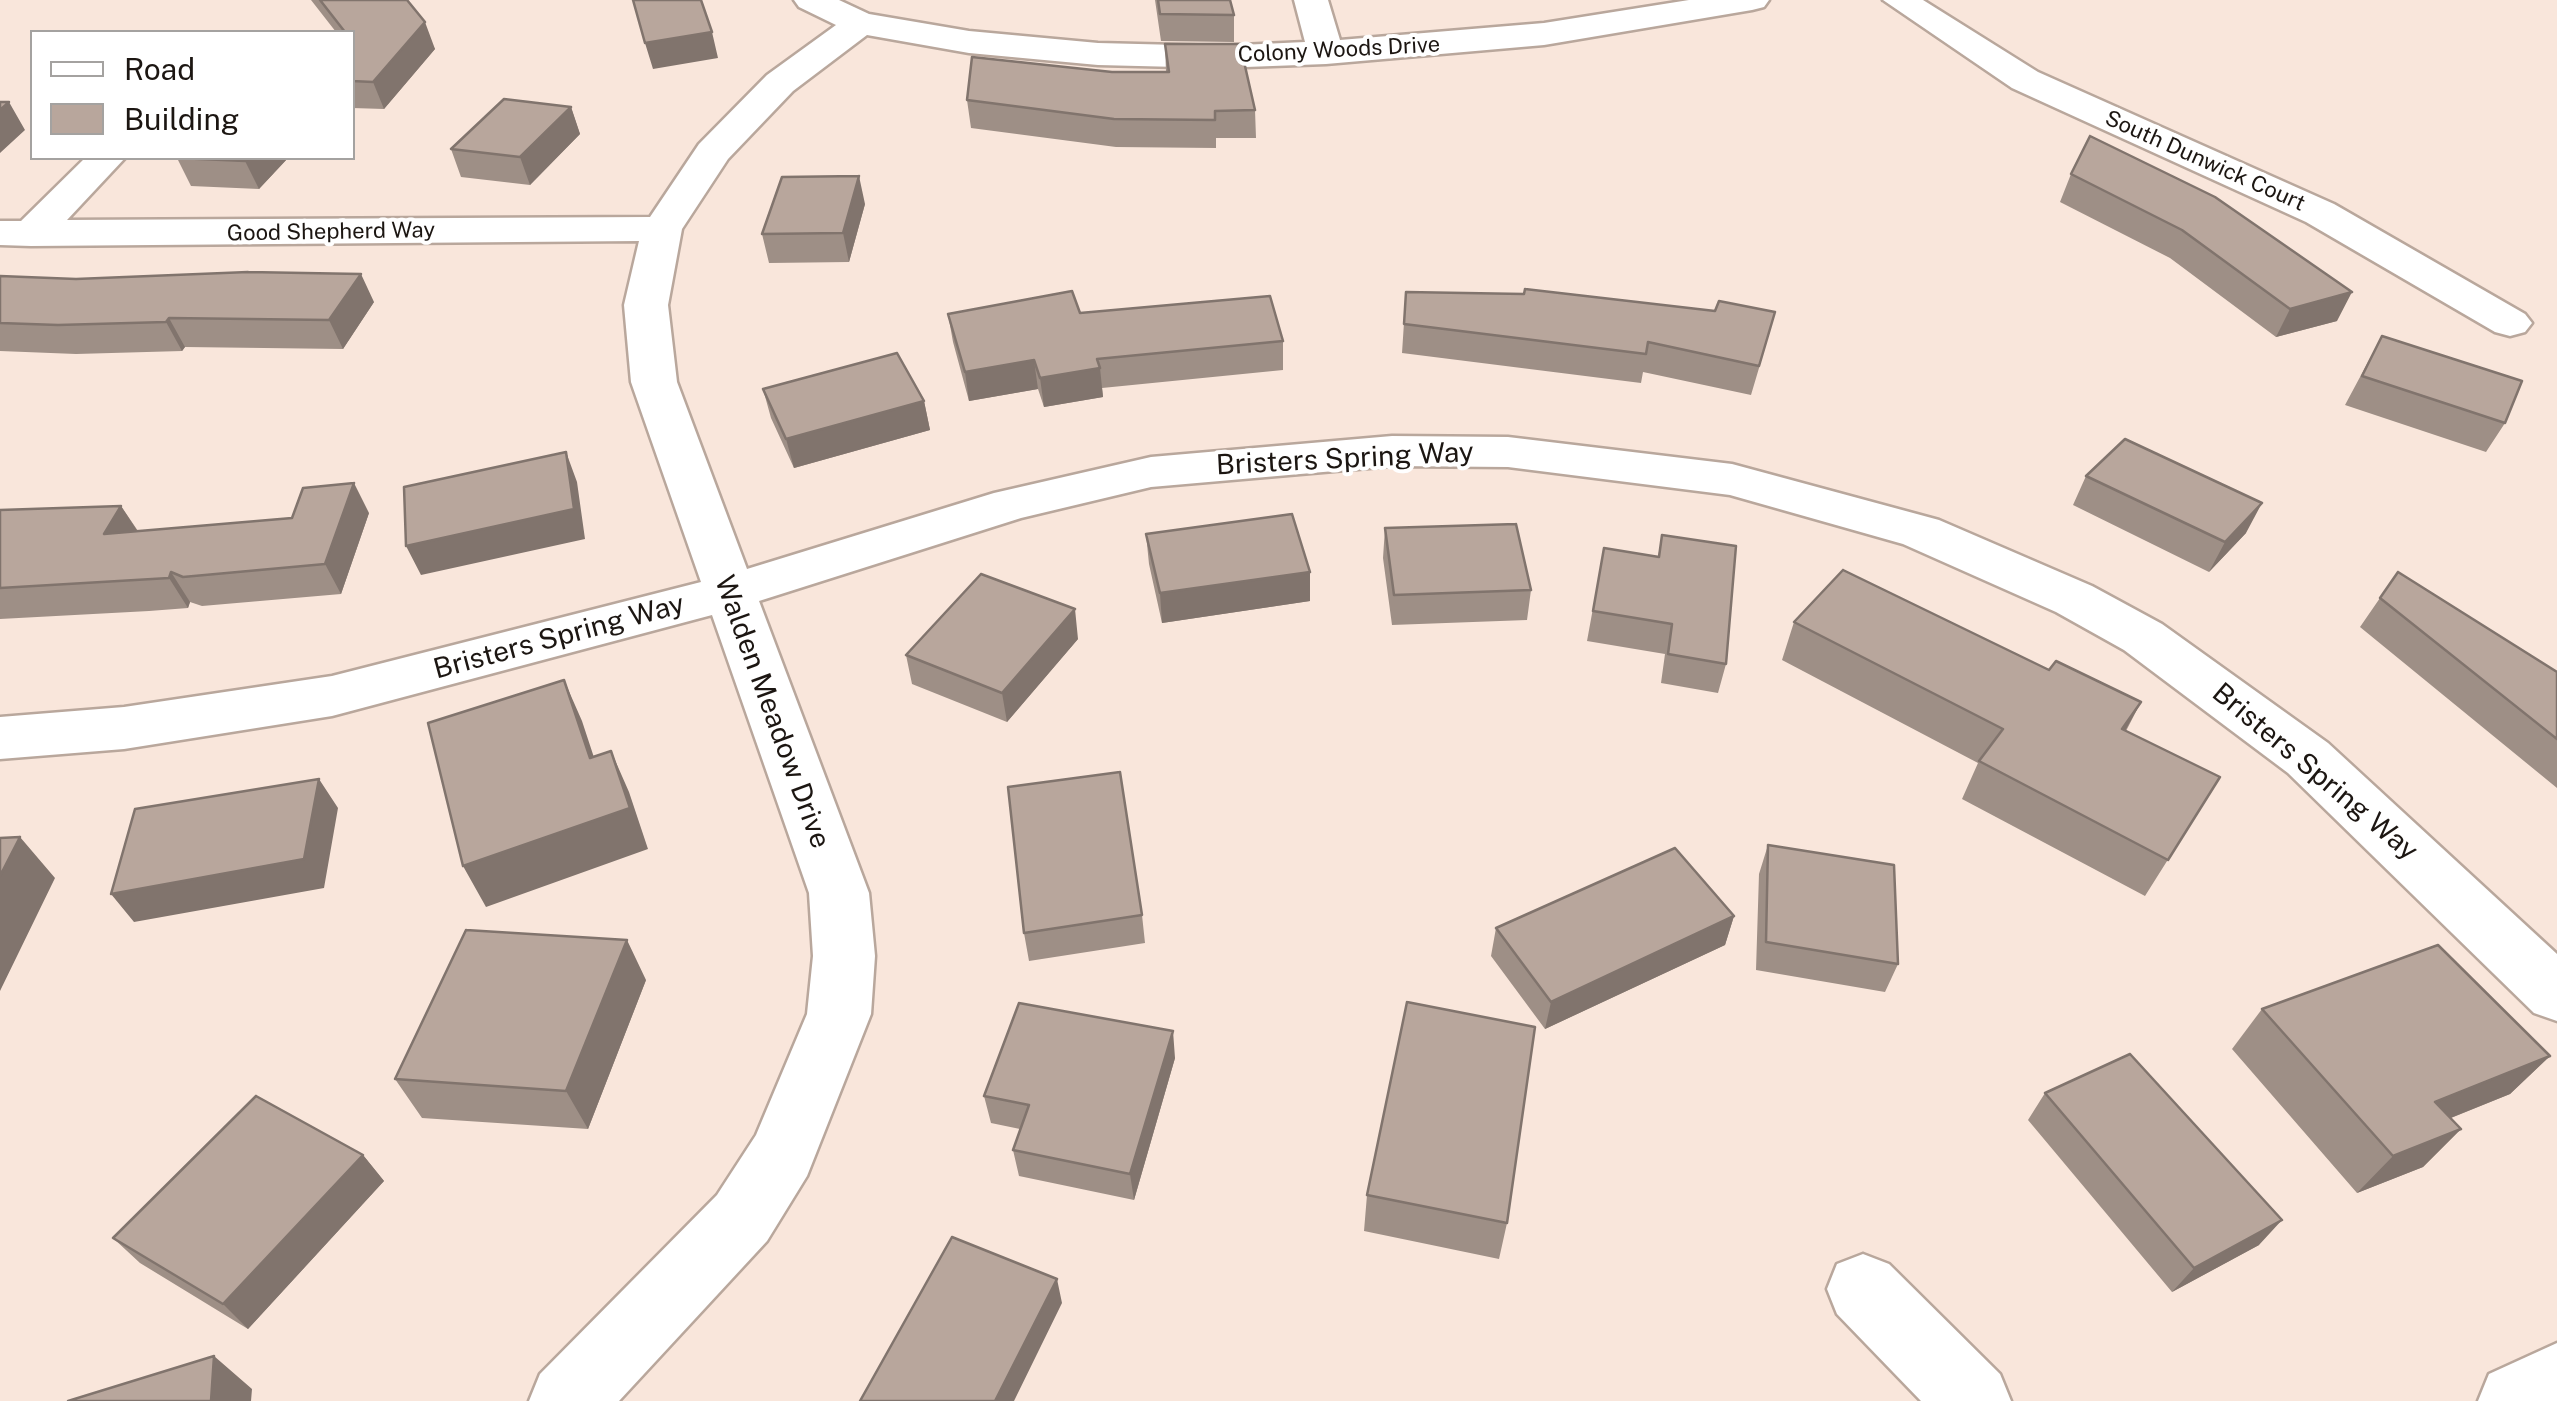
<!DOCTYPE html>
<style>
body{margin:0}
#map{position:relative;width:2557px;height:1401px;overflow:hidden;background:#f9e6db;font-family:"Public Sans",sans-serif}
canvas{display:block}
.legend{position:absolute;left:30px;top:30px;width:325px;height:130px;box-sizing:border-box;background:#fff;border:2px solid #a4a2a0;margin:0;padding:12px 18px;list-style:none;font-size:30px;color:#1c1612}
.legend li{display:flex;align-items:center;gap:20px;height:50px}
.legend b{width:50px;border:2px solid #a4a2a0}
</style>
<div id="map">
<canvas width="2557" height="1401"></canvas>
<ul class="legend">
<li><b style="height:12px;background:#fff"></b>Road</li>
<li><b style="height:28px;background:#b8a69c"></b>Building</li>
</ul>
</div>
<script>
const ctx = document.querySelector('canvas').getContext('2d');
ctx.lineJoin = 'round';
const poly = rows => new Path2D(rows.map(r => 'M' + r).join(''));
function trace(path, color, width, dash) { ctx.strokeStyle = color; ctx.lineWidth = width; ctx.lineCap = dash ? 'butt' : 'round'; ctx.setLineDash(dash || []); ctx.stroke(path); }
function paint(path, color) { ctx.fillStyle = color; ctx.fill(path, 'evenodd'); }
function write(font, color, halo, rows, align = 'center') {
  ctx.font = font + ' "Public Sans",sans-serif'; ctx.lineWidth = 8; ctx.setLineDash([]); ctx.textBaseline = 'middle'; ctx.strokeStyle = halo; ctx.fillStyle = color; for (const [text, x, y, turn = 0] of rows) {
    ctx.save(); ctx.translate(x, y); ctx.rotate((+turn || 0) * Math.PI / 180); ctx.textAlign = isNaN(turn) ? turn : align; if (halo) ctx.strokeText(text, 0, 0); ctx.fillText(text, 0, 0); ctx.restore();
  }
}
const street = poly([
 [794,0,839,0,869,14,969,31,1098,43,1219,46,1305,42,1294,0,1328,0,1340,40,1544,23,1689,0,1769,0,1764,7,1752,10,1544,45,1326,64,1219,68,1098,65,969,53,867,35,793,91,728,159,682,229,668,305,677,382,747,569,994,493,1151,457,1392,436,1508,437,1732,464,1939,520,2092,586,2162,624,2328,743,2557,954,2557,1021,2534,1013,2288,773,2124,650,2056,612,1903,544,1730,495,1508,467,1392,466,1151,487,1021,518,759,601,869,893,875,956,871,1014,807,1176,767,1241,619,1401,529,1401,540,1374,717,1195,756,1135,807,1014,813,956,809,893,712,615,332,716,124,749,0,759,0,717,124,707,332,676,701,582,631,382,624,305,639,241,31,246,0,245,0,221,21,221,85,158,125,158,67,220,650,217,699,144,767,75,836,25,799,7,794,0],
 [1883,0,1923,0,2038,72,2334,204,2525,314,2532,323,2525,332,2510,336,2495,332,2306,222,2012,88,1883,0],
 [1863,1254,1889,1264,2000,1374,2011,1401,1921,1401,1837,1314,1827,1289,1837,1264,1863,1254],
 [2557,1343,2557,1401,2478,1401,2489,1374,2557,1343]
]);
trace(street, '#b9a79c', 5);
paint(street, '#fff');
paint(poly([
 [311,0,407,0,435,49,384,109,352,108,352,32,336,32],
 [1155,0,1230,0,1234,15,1234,42,1161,41],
 [1165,44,1255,110,1256,138,1216,138,1216,148,1116,147,971,128,967,100,1112,72,1166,72],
 [571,107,580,134,530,185,461,177,451,149],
 [2090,136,2337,321,2276,337,2170,258,2060,202,2071,174],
 [177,158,288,158,259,189,191,186],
 [865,204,849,262,769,263,762,234],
 [0,276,374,302,343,349,185,347,182,351,76,354,0,351],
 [1406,292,1715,311,1767,341,1751,395,1643,372,1641,383,1402,353],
 [1080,313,1283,341,1283,370,1102,388,1103,397,1044,407,1038,389,969,401,953,342,948,314],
 [2382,336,2505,423,2486,452,2345,405],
 [763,389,924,401,930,430,794,468,771,418],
 [2086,476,2246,533,2209,572,2073,505],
 [121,506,138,531,369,513,341,594,202,606,190,602,188,608,149,611,0,619,0,510],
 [1385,528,1531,590,1527,620,1392,625,1383,558],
 [1146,534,1310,601,1162,623,1149,564],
 [1662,535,1726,664,1718,693,1661,683,1665,654,1587,641,1604,548,1658,557],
 [2380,598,2557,672,2557,788,2360,627],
 [1794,622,2049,670,2141,702,2126,731,2220,777,2145,896,1962,799,1978,763,1782,660],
 [1078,639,1007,722,912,684,906,655],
 [1768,845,1898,964,1885,992,1756,970,1759,874],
 [1142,915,1145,943,1029,961,1024,933],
 [1734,916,1725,945,1545,1029,1491,956,1496,928],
 [646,980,588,1129,422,1118,395,1079],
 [2262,1009,2550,1056,2510,1094,2451,1118,2461,1129,2423,1167,2357,1193,2232,1049],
 [1175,1058,1134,1200,1019,1176,1013,1150,1020,1129,991,1123,984,1096],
 [2045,1093,2259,1245,2172,1292,2028,1120],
 [363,1155,384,1181,248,1329,140,1263,113,1238],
 [1367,1195,1507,1223,1499,1259,1364,1231]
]), '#9e8f86');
paint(poly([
 [425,22,435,49,384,109,373,82],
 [712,32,718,58,653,69,645,43],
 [9,102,25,130,0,153,0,110],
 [571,107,580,134,530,185,520,157],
 [249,158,288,158,259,189,245,161],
 [859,176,865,204,849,262,843,233],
 [361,274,374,302,343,349,329,320],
 [2352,292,2337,321,2276,337,2290,309],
 [169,318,185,347,182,351,166,322],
 [1034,360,1038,389,969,401,965,372],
 [1100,368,1103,397,1044,407,1040,378],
 [924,401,930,430,794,468,786,439],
 [566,452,577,482,585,539,421,575,406,546],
 [354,483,369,513,341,594,325,564],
 [2262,503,2246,533,2209,572,2225,542],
 [121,506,140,535,104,534],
 [171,572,190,602,188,608,169,578],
 [1310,572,1310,601,1162,623,1160,593],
 [1075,609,1078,639,1007,722,1002,693],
 [564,680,582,721,608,800,590,758],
 [2141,702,2120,740,2122,729],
 [611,751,629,792,648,849,486,907,463,866],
 [319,779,338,808,324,888,134,922,111,894],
 [20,837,55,878,0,991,0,876],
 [1734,916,1725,945,1545,1029,1551,1002],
 [627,940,646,980,588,1129,566,1091],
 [1173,1031,1175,1058,1134,1200,1130,1174],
 [2550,1056,2510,1094,2398,1139,2435,1102],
 [2461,1129,2423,1167,2357,1193,2393,1156],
 [363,1155,384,1181,248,1329,223,1304],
 [2282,1220,2259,1245,2172,1292,2194,1268],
 [1057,1279,1062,1303,1014,1401,995,1401],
 [214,1356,252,1389,251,1401,211,1401]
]), '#81746d');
const building = poly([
 [320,0,407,0,425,22,373,82,352,81,352,32,345,32,320,0],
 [633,0,701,0,712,32,645,43,633,0],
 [1158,0,1230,0,1234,15,1160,14,1158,0],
 [1165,44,1240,44,1255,110,1215,111,1215,120,1114,119,967,100,972,57,1112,72,1169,72,1165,44],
 [504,99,571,107,520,157,451,149,504,99],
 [0,102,9,102,0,110,0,102],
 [2090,136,2215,197,2352,292,2290,309,2182,230,2071,174,2090,136],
 [177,158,249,158,245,161,177,158],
 [859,176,843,233,762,234,782,177,859,176],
 [248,272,361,274,329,320,169,318,166,322,58,325,0,323,0,276,76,279,248,272],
 [1525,289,1715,311,1719,301,1775,312,1759,366,1648,342,1646,354,1404,324,1406,292,1524,294,1525,289],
 [1072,291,1080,313,1270,296,1283,341,1097,359,1100,368,1040,378,1034,360,965,372,948,314,1072,291],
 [2382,336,2522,381,2505,423,2362,376,2382,336],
 [897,353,924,401,786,439,763,389,897,353],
 [2125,439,2262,503,2225,542,2086,476,2125,439],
 [566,452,574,509,406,546,404,487,566,452],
 [354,483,325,564,183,577,171,572,169,578,0,588,0,510,121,506,104,534,292,518,303,488,354,483],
 [1292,514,1310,572,1160,593,1146,534,1292,514],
 [1516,524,1531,590,1394,595,1385,528,1516,524],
 [1662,535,1736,546,1726,664,1668,654,1672,624,1593,611,1604,548,1659,557,1662,535],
 [1843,570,2049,670,2056,661,2141,702,2122,729,2220,777,2168,860,1979,761,2003,729,1794,622,1843,570],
 [2398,572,2557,672,2557,739,2380,598,2398,572],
 [981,574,1075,609,1002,693,906,655,981,574],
 [564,680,590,758,611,751,630,808,463,866,428,723,564,680],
 [1120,772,1142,915,1024,933,1008,787,1120,772],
 [319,779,304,859,111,894,135,809,319,779],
 [20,837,0,876,0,838,20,837],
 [1768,845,1894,865,1898,964,1766,942,1768,845],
 [1675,848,1734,916,1551,1002,1496,928,1675,848],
 [466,930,627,940,566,1091,395,1079,466,930],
 [2438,945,2550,1056,2435,1102,2461,1129,2393,1156,2262,1009,2438,945],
 [1407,1002,1535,1027,1507,1223,1367,1195,1407,1002],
 [1019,1003,1173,1031,1130,1174,1013,1150,1029,1105,984,1096,1019,1003],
 [2130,1054,2282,1220,2194,1268,2045,1093,2130,1054],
 [256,1096,363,1155,223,1304,113,1238,256,1096],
 [952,1237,1057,1279,995,1401,860,1401,952,1237],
 [214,1356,211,1401,68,1401,214,1356]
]);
paint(building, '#b8a69c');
trace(building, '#81746d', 2.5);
write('22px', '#1c1612', '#fff', [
 ["Colony Woods Drive",1339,50,-3],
 ["South Dunwick Court",2205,161,24],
 ["Good Shepherd Way",331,232,-1]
]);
write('28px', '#1c1612', '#fff', [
 ["Bristers Spring Way",1345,459,-3],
 ["Bristers Spring Way",559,637,-15],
 ["Walden Meadow Drive",772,712,70],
 ["Bristers Spring Way",2315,772,40]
]);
</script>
